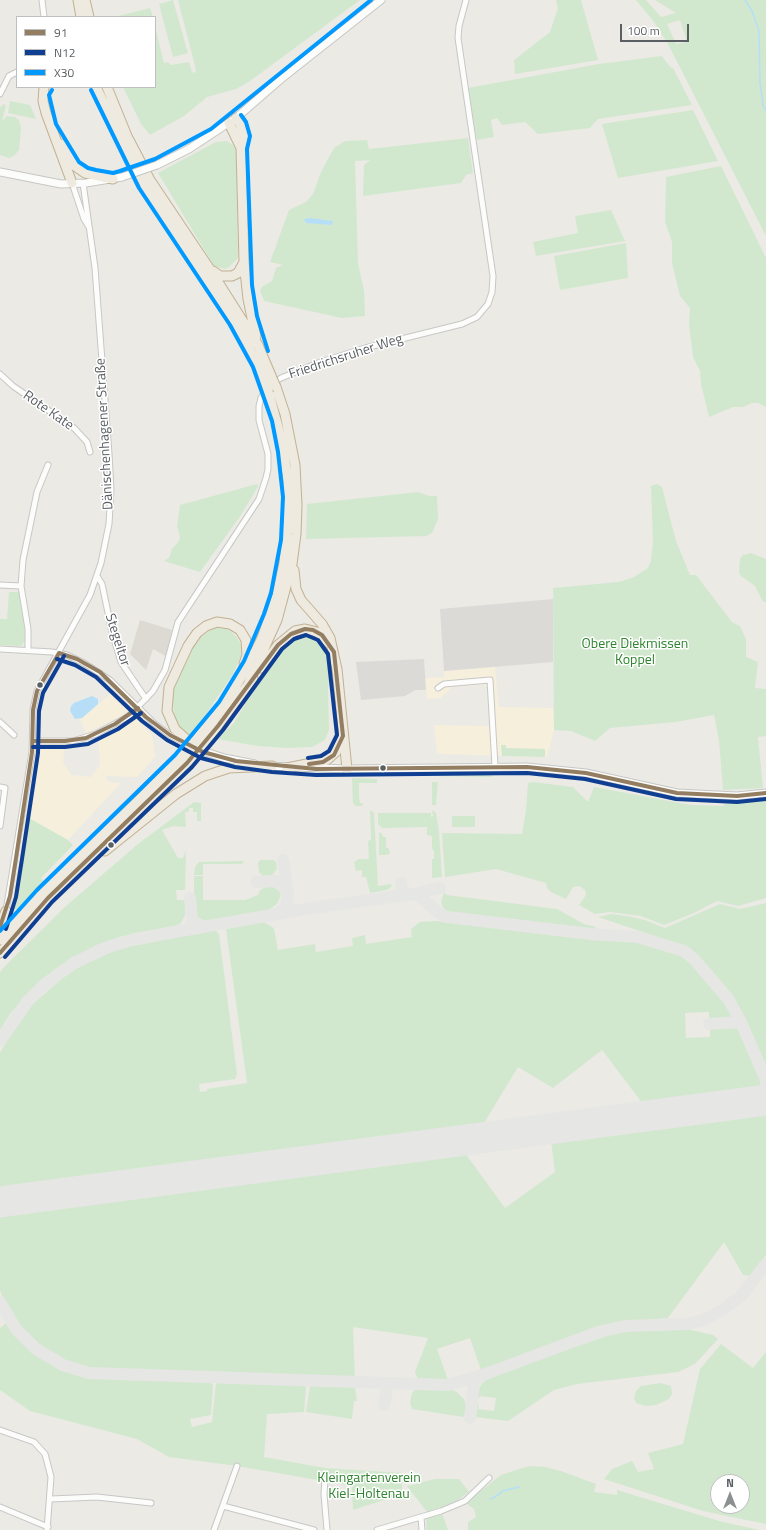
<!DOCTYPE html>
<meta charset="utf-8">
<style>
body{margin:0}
#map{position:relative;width:766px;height:1530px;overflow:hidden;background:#ebeae5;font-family:"Titillium Web",sans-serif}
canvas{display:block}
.legend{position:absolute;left:16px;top:16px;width:140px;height:72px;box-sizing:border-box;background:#fff;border:1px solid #bdbfc1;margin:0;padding:5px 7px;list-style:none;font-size:12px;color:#5a5f63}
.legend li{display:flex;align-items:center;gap:8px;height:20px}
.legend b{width:20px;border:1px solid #bdbfc1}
.north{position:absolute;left:710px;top:1474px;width:40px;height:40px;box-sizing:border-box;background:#fff;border:1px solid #bdbfc1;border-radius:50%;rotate:0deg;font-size:11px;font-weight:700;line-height:16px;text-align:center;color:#5a5f63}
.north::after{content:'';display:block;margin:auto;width:14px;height:18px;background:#8d9090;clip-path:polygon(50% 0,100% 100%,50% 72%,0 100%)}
.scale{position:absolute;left:620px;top:24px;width:69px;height:18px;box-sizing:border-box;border:2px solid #5a5f63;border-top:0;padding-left:5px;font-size:12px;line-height:14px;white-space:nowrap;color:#5a5f63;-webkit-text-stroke:3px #fff;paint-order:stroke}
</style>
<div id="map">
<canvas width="766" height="1530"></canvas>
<ul class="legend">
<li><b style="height:5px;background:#947e62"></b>91</li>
<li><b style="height:5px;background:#0f3f93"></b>N12</li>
<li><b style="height:5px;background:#09f"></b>X30</li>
</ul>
<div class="north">N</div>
<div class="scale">100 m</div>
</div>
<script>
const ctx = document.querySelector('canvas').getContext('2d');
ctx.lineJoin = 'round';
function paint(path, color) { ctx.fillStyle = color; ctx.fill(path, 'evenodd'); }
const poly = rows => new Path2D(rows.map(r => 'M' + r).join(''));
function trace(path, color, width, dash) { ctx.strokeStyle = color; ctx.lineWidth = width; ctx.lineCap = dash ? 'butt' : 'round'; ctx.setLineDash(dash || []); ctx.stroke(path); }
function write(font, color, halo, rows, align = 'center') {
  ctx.font = font + ' "Titillium Web",sans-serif'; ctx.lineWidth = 3; ctx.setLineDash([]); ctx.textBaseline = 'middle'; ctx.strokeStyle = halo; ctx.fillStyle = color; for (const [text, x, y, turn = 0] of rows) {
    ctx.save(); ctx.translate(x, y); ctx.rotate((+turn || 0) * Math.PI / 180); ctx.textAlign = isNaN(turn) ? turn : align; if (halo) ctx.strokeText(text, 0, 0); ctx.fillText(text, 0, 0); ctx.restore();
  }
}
paint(poly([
 [495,667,499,707,553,708,554,730,547,757,437,754,434,725,490,726,487,687,484,685,452,687,441,698,427,699,425,678,444,677,444,671],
 [113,692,129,710,122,716,86,733,80,720],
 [135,717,152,735,155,757,137,777,105,776,109,782,121,783,68,840,27,817,36,752,42,746,65,744,63,762,71,775,91,777,100,765,98,737]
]), '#f6efdc');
paint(poly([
 [553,599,553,662,444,671,440,609],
 [424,659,426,690,415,690,405,696,361,700,356,662]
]), '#dcdad6');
paint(poly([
 [140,620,172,630,167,657,153,649,146,670,130,654]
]), '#dddad4');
paint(poly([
 [173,0,188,53,173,57,159,4],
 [178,0,360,0,250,81,236,89,207,97,184,116,150,135,141,124,123,87,155,87,155,26,164,63,168,62,171,65,189,62,192,72,195,73,196,70],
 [556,0,581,0,598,60,515,74,514,60,550,32,558,8],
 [636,0,646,0,661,17,676,13,655,0,766,0,766,236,668,44,654,22],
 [680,20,687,42,676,44,667,24],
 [150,8,153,17,114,17],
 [662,56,670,67,673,68,692,105,598,119,590,128,538,134,525,122,502,125,497,118,491,120,494,137,477,140,468,88,599,64],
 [10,101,30,105,36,119,8,113],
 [4,104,6,106,2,121,7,116,15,117,19,120,21,128,19,150,14,156,9,158,0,155,0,107],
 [693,110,718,161,618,178,602,124],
 [468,138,473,173,466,175,461,183,363,196,364,165,370,160,355,161,358,263,364,291,365,316,342,318,264,301,260,290,263,286,272,281,276,268,283,265,270,262,289,210,306,202,313,194,321,172,334,148,345,141,367,140,369,149],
 [227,141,233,145,237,153,238,258,229,267,225,269,214,266,158,173,216,142],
 [721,166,766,258,766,407,758,403,752,403,743,407,733,407,709,417,701,384,700,371,693,357,689,324,690,308,680,296,672,263,672,242,665,222,666,177],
 [611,210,625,241,536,256,533,242,578,233,575,216],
 [626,243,628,278,560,290,554,256],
 [257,484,258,486,252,497,239,518,200,572,164,561,169,558,172,549,179,541,180,537,177,526,180,505],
 [657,484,662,487,676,541,690,575,696,575,732,622,740,626,746,639,746,657,758,662,755,688,766,689,766,736,758,737,763,788,723,790,719,740,714,715,676,722,610,728,595,741,571,731,554,730,553,588,619,582,634,577,648,568,651,561,653,541,651,486],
 [418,492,429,496,437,496,438,519,432,533,426,536,306,539,307,504],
 [751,553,766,559,766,603,762,600,755,586,741,576,739,572,740,559,743,555],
 [9,592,19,592,24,621,25,641,21,646,0,645,0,619,7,619],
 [215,627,225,627,236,636,242,646,241,656,233,674,191,736,180,728,174,716,172,693,180,668,197,639],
 [309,632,328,645,335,680,329,681,328,687,329,730,325,740,312,747,287,748,258,746,217,739,234,723,245,704,244,700,273,656,294,635],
 [501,745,506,745,506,748,545,749,545,757,502,756],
 [483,770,490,772,492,777,380,775,380,772],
 [352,778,377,779,377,783,359,783,359,797,360,803,363,803,362,806,356,806,353,803],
 [432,782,438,782,436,805,432,805],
 [533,782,573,787,588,802,594,787,691,805,724,806,724,804,766,800,766,898,738,906,717,901,694,913,664,925,641,916,610,912,595,914,579,905,586,895,585,890,579,886,573,887,566,899,551,892,547,888,546,883,496,869,445,877,442,833,522,834,526,810,528,783],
 [194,802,201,803,201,821,197,821,197,812,193,812,193,808,189,808,189,812,185,812,186,827,173,826,162,830,178,858,183,858,186,850,185,890,176,890,177,900,185,900,185,915,181,923,176,926,119,937,97,945,75,957,54,970,32,989,10,1014,0,1030,0,972,4,967,66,906,138,844],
 [370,810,374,813,378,886,391,884,392,886,387,890,370,893,366,877,362,877,362,870,356,871,354,862,359,859,369,859,368,841,371,840],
 [432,810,436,813,439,831,442,877,432,878,432,859,434,859,434,851,432,849,432,836,427,835,427,827,382,828,378,824,378,813,431,813,431,817,433,816],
 [452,816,475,816,475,827,452,827],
 [27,817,68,840,73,845,41,878,44,881,18,910,12,908],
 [381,832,383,837,386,837,386,847,389,849,390,854,386,855,379,855,379,833],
 [260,860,273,860,276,862,277,869,272,875,263,876,259,872,258,863],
 [244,861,242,864,203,864,203,875,194,875,195,867,199,862],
 [194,876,203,876,203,900,245,900,258,895,260,890,266,887,275,887,279,890,281,895,277,904,267,911,204,921,198,918,194,913],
 [444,892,447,895,557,909,584,924,596,927,595,929,448,912,443,908,441,902],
 [766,903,766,1069,745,1021,732,997,697,956,678,944,598,917,611,914,627,916,645,920,665,928,720,904,740,909],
 [435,921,603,940,638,941,677,953,687,959,719,993,734,1017,732,1020,709,1022,709,1012,685,1013,686,1038,710,1037,710,1027,728,1026,739,1028,761,1079,760,1085,759,1088,643,1104,602,1050,553,1088,518,1067,483,1125,0,1190,0,1053,15,1026,27,1009,67,974,95,958,122,948,215,930,219,934,237,1074,235,1079,199,1084,200,1092,207,1091,207,1089,247,1083,226,929,263,922,271,926,274,929,278,950,315,944,316,952,353,946,352,938,365,935,366,944,412,937,411,929,420,922],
 [761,1113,766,1114,766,1255,751,1276,743,1275,724,1242,668,1318,633,1321,593,1329,481,1370,470,1338,437,1349,448,1380,420,1380,416,1376,415,1372,428,1338,353,1327,355,1378,99,1370,85,1368,54,1356,39,1346,26,1334,4,1301,0,1290,0,1215,465,1153,505,1208,555,1172,551,1141],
 [5,1324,7,1324,29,1349,48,1362,73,1373,93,1378,211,1383,213,1385,211,1415,190,1419,192,1427,212,1422,216,1383,305,1386,306,1388,304,1412,267,1414,264,1457,325,1468,402,1473,402,1494,353,1510,352,1486,237,1466,169,1457,137,1439,30,1411,0,1390,0,1328],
 [651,1328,686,1329,713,1335,718,1339,695,1364,678,1372,577,1384,554,1390,508,1421,475,1417,476,1404,479,1405,478,1409,494,1411,496,1398,480,1396,479,1398,477,1398,479,1388,487,1378,609,1335],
 [721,1344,753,1368,766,1352,766,1524,703,1511,604,1479,612,1469,632,1461,638,1472,654,1469,648,1453,683,1444,700,1369],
 [718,1482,742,1482,742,1506,718,1506],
 [660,1383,671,1386,672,1394,669,1399,656,1405,646,1406,636,1403,634,1398,636,1391,641,1386],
 [310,1386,355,1387,357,1401,354,1401,352,1419,306,1412],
 [416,1389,452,1390,457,1392,464,1399,467,1408,466,1414,463,1417,412,1409,410,1403,412,1393],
 [529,1466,545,1467,561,1471,596,1484,594,1492,617,1495,617,1490,719,1521,759,1530,468,1530,468,1522,476,1517,474,1509,466,1503,468,1501,501,1475],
 [435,1479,459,1479,469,1492,455,1502,427,1512,407,1486],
 [442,1513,448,1530,427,1530,426,1518]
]), '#d2e8ce');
paint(poly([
 [310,218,333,221,332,225,306,223,304,219],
 [92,696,98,699,98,704,82,718,75,719,70,711,71,706,74,703]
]), '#b6dff7');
trace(poly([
 [745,0,752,11,759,31,760,83,763,105,766,111],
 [491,1499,501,1493,502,1491,519,1487]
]), '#b6dff7', 1.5);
trace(poly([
 [283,860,288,892],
 [257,882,275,881,286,889,288,894,287,902,283,910,276,914],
 [401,883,403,895],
 [412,894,418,895,440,914,447,917,591,934,638,937,684,951,694,959,729,1000,741,1022,766,1080],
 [190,898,192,921,204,927],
 [709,1024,741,1022],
 [0,1041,27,1002,45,984,74,963,108,947,135,939,180,931,306,909,412,894,440,888],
 [753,1102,764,1096,766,1091],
 [0,1204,16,1200],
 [0,1302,16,1329,36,1349,63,1365,89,1373,447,1385,483,1375,598,1332,625,1326,687,1324,704,1320,724,1309,742,1295,766,1264],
 [384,1405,388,1384],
 [470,1418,474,1383,482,1375]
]), '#e6e6e4', 12);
trace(poly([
 [0,1202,766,1100]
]), '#e6e6e4', 31);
const street = poly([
 [42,0,44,17],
 [0,94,9,76,17,72],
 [72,183,84,219,89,227],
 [0,374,13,386,74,428,87,442,90,452],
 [273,383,281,378,318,363,365,348,462,324,477,317,488,304,492,292,493,276,458,38,459,26,466,0],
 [97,576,102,584,112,632,121,662,146,699],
 [0,585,21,586],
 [0,649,52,652,67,655,84,663,110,680,155,724,170,735,189,745],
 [28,650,28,629,21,586,23,560,37,492,48,465],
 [438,688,444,684,490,680,495,766],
 [0,722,14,735],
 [33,741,73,741,96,734,129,716,153,691,165,670,178,622,259,499,266,478,268,469,268,454,259,420,259,406,261,398,267,388],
 [0,787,5,788,0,826],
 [6,911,32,752,33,710,37,691,90,595,101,563,109,524,111,490,109,454,95,268,83,183],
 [0,1430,34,1442,45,1454,51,1477,47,1530],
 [325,1479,324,1494,327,1530],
 [51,1499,97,1497,151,1503],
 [223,1506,314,1530],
 [0,1507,48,1527],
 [421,1517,422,1530],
 [214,1530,237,1466],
 [377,1530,441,1511,458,1504,465,1501,489,1478]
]);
const secondary = poly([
 [157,165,189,149,236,118,281,79,381,0],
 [0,172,61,184,86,183,122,177],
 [197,749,224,758,255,764],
 [267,766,347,769,527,767,586,773,677,793,737,796,766,793]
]);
const highway = poly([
 [78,0,81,17],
 [85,0,89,17],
 [44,87,43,101,46,113,72,183],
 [96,87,144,185,235,322,248,345,265,383],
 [107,87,127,136,150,180,209,268,258,345,272,378],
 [236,118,240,124,244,136,241,148,244,262,248,299,256,337],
 [229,123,241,148],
 [61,144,75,166,85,173,113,179],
 [213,271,220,276,232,276,238,273,244,262],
 [294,570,296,589,301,600,322,624,330,638,337,669,347,769],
 [261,668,278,645,295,631,305,629,317,632,330,644],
 [249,682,277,620,292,564,296,534,297,505,295,465,285,414,276,387],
 [199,736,224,706,249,664,262,638,277,595,284,563,288,522,288,481,282,442,269,394],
 [207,740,253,678],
 [197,749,175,729,167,711,169,687,188,646,197,633,206,626,217,622,230,624,240,630,246,640,247,655,244,664],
 [287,768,327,760,336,752,342,737],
 [105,851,176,794,205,776,229,768,272,766],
 [0,927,6,911],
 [0,940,41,894,146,793,179,759],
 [0,953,48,898,187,763]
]);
trace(street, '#c7c7c7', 7);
trace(secondary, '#c6c7c5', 9);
trace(highway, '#c2b192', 11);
trace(street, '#fcfcfb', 5);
trace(secondary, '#fcfcfb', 7);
trace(highway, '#eeeae0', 9);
const secondaryBridge = poly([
 [122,177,157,165]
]);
const highwayBridge = poly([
 [272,378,276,387],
 [265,383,269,394],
 [179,759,199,736],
 [187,763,207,740]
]);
trace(secondaryBridge, '#c6c7c5', 9, []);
trace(highwayBridge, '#c2b192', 11, []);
trace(secondaryBridge, '#fcfcfb', 7);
trace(highwayBridge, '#eeeae0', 9);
trace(poly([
 [59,653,77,659,100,672,146,717,170,735,203,752,236,761,316,769,527,767,586,773,677,793,737,796,766,793],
 [33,741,65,741,86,738,115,724,138,708],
 [0,927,10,896,16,858,32,752,33,710,37,691,59,653],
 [0,953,48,898,187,763,218,726,278,645,291,634,305,629,313,630,322,635,334,652,343,736,334,755,323,762,309,764]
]), '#947e62', 4);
trace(poly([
 [57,659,75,665,96,677,142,721,167,740,201,758,235,767,272,772,316,775,527,773,585,779,676,799,737,802,766,799],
 [33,747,65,747,88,744,118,729,141,713],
 [6,929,16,897,22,859,38,753,39,711,43,693,64,656],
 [5,957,52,902,192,767,223,730,282,649,294,639,306,635,318,640,328,654,337,735,329,751,321,756,308,758]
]), '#0f3f93', 4);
trace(poly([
 [52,90,49,95,56,124,79,162,88,168,96,170,113,173,120,171,155,159,211,129,371,0],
 [241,115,246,122,250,136,247,149,252,285,257,316,268,351],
 [0,931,37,890,175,755,219,702,244,661,264,614,271,593,281,540,283,497,278,452,272,421,253,367,230,325,139,188,91,90]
]), '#09f', 4);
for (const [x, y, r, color] of [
 [40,685,3.5,"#5a5f63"],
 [383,768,3.5,"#5a5f63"],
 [111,845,3.5,"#5a5f63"]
]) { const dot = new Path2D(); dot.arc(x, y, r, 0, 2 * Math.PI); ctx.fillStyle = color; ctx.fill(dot); trace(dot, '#fff', 1.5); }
write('14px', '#5a5f63', '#fff', [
 ["Friedrichsruher Weg",346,357,-18],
 ["Rote Kate",48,411,35],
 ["Dänischenhagener Straße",105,434,-93],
 ["Stegeltor",117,640,72]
]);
write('14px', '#2f852f', '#fff', [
 ["Obere Diekmissen",635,645],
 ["Koppel",635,661],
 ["Kleingartenverein",369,1479],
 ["Kiel-Holtenau",369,1495]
]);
</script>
